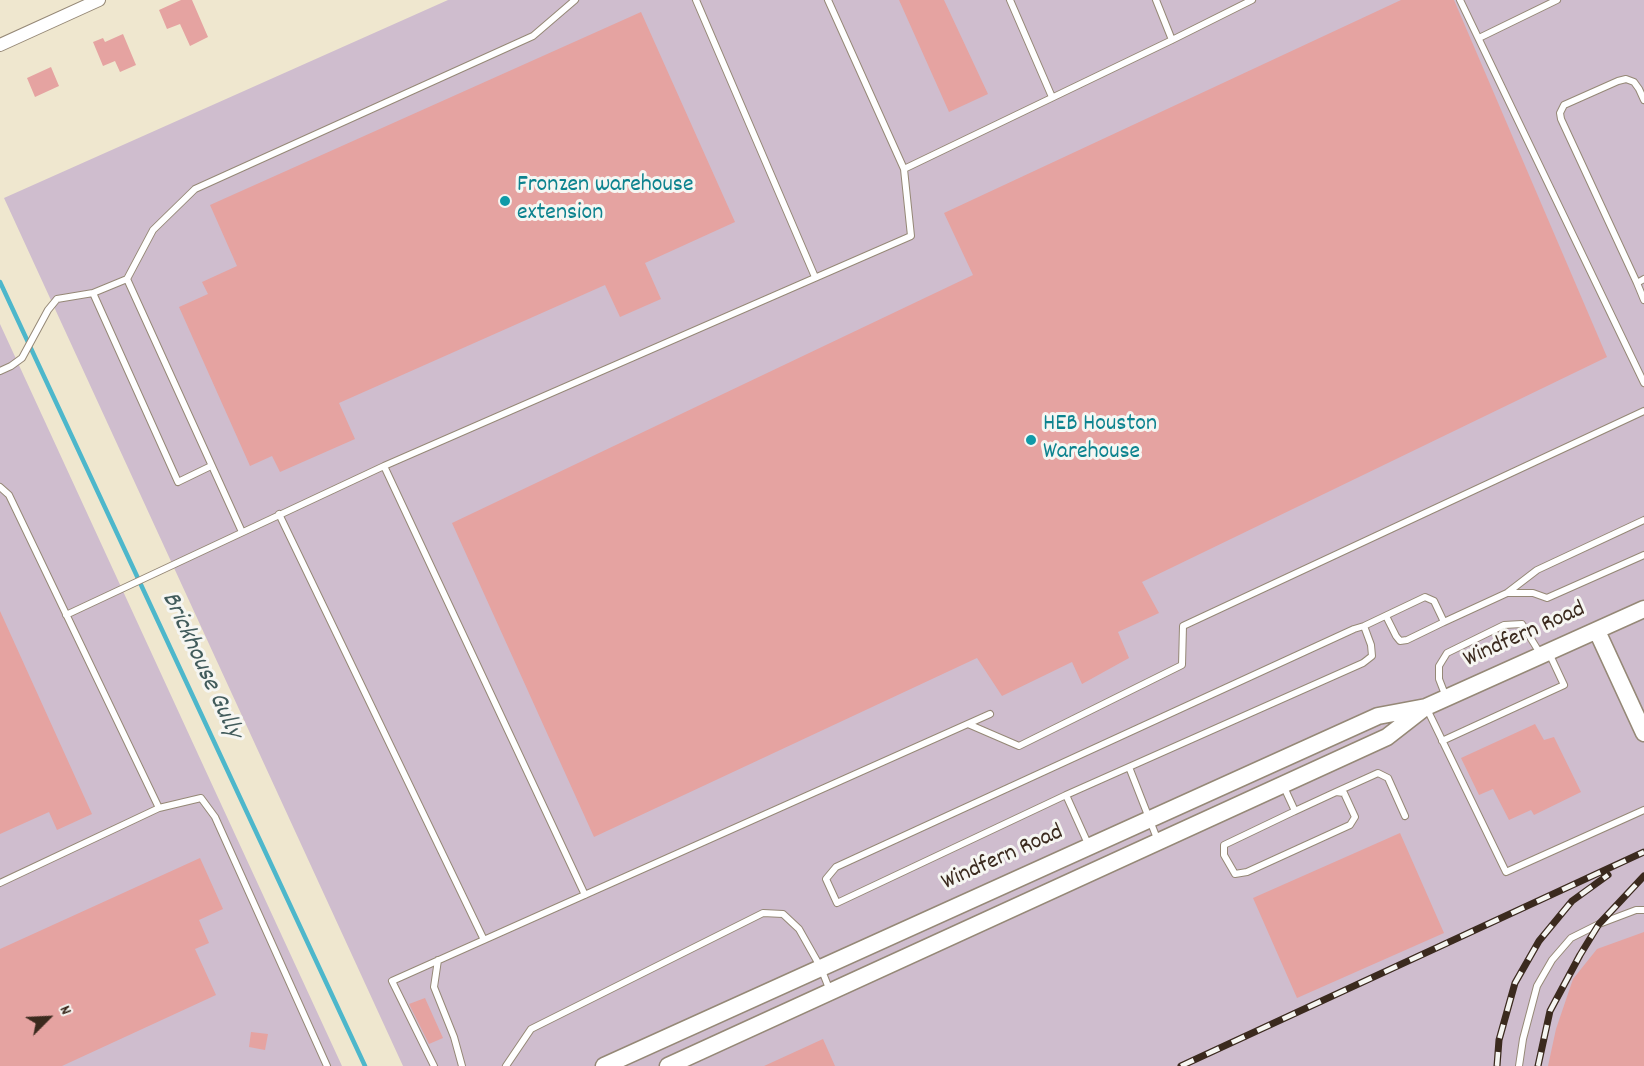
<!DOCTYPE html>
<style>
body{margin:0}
#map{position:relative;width:1644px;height:1066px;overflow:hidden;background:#efe7cf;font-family:Dekko,sans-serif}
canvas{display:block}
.north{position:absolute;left:18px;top:988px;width:60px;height:60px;-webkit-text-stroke:4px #f6f6f2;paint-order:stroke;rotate:66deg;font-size:16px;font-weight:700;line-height:24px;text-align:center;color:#3b2a1e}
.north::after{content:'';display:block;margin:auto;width:21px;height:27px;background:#3b2a1e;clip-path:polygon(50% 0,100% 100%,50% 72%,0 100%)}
</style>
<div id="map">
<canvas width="1644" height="1066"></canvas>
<div class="north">N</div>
</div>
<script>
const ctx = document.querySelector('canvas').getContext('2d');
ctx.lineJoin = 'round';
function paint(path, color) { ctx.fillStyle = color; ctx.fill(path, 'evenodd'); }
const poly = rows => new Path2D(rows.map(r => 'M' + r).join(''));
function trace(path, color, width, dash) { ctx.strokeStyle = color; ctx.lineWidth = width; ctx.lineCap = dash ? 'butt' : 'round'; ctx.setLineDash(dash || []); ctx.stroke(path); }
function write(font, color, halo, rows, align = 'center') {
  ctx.font = font + ' Dekko,sans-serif'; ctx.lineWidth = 6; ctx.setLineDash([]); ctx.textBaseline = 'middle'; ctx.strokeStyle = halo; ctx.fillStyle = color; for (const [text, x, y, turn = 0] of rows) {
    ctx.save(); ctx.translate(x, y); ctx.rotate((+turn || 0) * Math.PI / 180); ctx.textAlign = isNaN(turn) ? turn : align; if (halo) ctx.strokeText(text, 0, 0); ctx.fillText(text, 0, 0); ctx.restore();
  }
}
paint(poly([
 [448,0,1644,0,1644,1066,403,1066,4,198],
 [0,324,215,791,342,1066,0,1066]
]), '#cfbdce');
trace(poly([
 [0,282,365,1066]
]), '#4db7cb', 4.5);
paint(poly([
 [181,0,192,0,208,37,190,46,180,24,167,29,159,10],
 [899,0,944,0,988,94,949,112],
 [1401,0,1454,0,1607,357,1142,582,1159,613,1118,632,1129,658,1082,684,1072,662,1002,696,977,658,594,837,452,523,973,275,944,213],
 [641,12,735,222,645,263,661,299,620,317,605,285,339,403,355,439,280,472,272,456,250,466,179,307,208,294,202,282,237,266,210,205],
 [123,34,136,65,120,72,115,61,103,66,93,42,103,38,105,42],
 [51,67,59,86,35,97,27,78],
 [0,611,92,814,57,830,49,812,0,834],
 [1535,724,1544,740,1554,737,1581,792,1534,815,1531,810,1509,820,1493,789,1479,795,1461,758],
 [1400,833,1444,933,1297,998,1253,898],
 [200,858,223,909,199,920,209,943,195,949,216,995,62,1066,0,1066,0,949],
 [1644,932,1644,1066,1548,1066,1556,1029,1573,979,1597,949],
 [425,998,443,1038,429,1044,409,1004],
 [251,1032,268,1034,265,1050,249,1047],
 [823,1039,835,1066,764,1066]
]), '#e5a3a1');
const service = poly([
 [696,0,815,277],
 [828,0,904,169,1172,40,1252,0],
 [1010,0,1052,97],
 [1156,0,1172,40],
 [1460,0,1644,383],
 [1479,38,1557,0],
 [1644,100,1639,89,1634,82,1626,79,1618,81,1564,105,1560,113,1561,119,1637,283,1644,279],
 [127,279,242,532],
 [1637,283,1644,300],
 [93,293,127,279,153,230,195,189,533,36,575,0],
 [0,371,11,366,22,358,48,310,57,299,93,293,178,482,211,466],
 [384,466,585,895],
 [0,487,9,495,159,808,201,798,215,817,327,1066],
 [279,514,484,940],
 [1508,593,1533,593,1547,598,1644,555],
 [66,615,384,466,911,236,904,169],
 [1386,616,1396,636,1400,641,1407,640,1444,622],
 [1364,626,1371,645,1372,656,1363,663,1066,795,837,903,826,879,836,867,1354,629,1364,626,1425,597,1434,601,1444,622,1507,593,1537,570,1644,520],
 [1446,697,1439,679,1439,666,1447,653,1504,625,1522,624,1541,655],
 [1427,709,1506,872,1644,810],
 [968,724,1019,746,1182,665,1183,626,1644,411],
 [1442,741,1564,685,1549,653],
 [1129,767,1158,841],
 [1283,785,1295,811,1224,845,1224,855,1235,874,1247,872,1350,825,1355,817,1344,793,1336,792,1295,811],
 [1336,792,1378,773,1388,778,1405,816],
 [1066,795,1089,846],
 [0,883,159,808],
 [438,960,434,987,454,1037,462,1066],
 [434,1066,392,981,990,714],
 [506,1066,531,1029,763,913,783,914,799,929,821,968,830,991],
 [1519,1066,1523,1039,1537,986,1552,960,1571,938,1599,924,1636,910,1644,910]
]);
const minor = poly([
 [0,45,99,0]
]);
const tertiary = poly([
 [1597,631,1644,733],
 [604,1066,1378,716,1426,707,1644,609],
 [668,1066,1387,737,1423,709]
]);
trace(service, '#958876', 8);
trace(minor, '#958876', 14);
trace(tertiary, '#958876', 19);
trace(service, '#fff', 6);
trace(minor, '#fff', 12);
trace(tertiary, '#fff', 16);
const rail = poly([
 [1181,1066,1644,852],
 [1497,1066,1499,1040,1515,983,1539,941,1572,901,1608,875],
 [1538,1066,1550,1011,1580,955,1599,924,1644,876]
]);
trace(rail, '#3b2a1e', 7);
trace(rail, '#f6f6f2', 4.5, [14]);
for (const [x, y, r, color] of [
 [505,201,6,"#0f9aa8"],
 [1031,440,6,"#0f9aa8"]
]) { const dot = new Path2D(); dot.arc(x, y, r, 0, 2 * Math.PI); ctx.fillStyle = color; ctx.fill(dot); trace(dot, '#f6f6f2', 2); }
write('24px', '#0d838f', '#f6f6f2', [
 ["Fronzen warehouse",517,187],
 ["extension",517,215],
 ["HEB Houston",1043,426],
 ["Warehouse",1043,454]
], 'left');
write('24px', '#3b2a1e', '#f6f6f2', [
 ["Windfern Road",1525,636,-24],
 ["Windfern Road",1003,859,-24]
]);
write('italic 26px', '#415b5b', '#f6f6f2', [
 ["Brickhouse Gully",200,666,65]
]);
</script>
